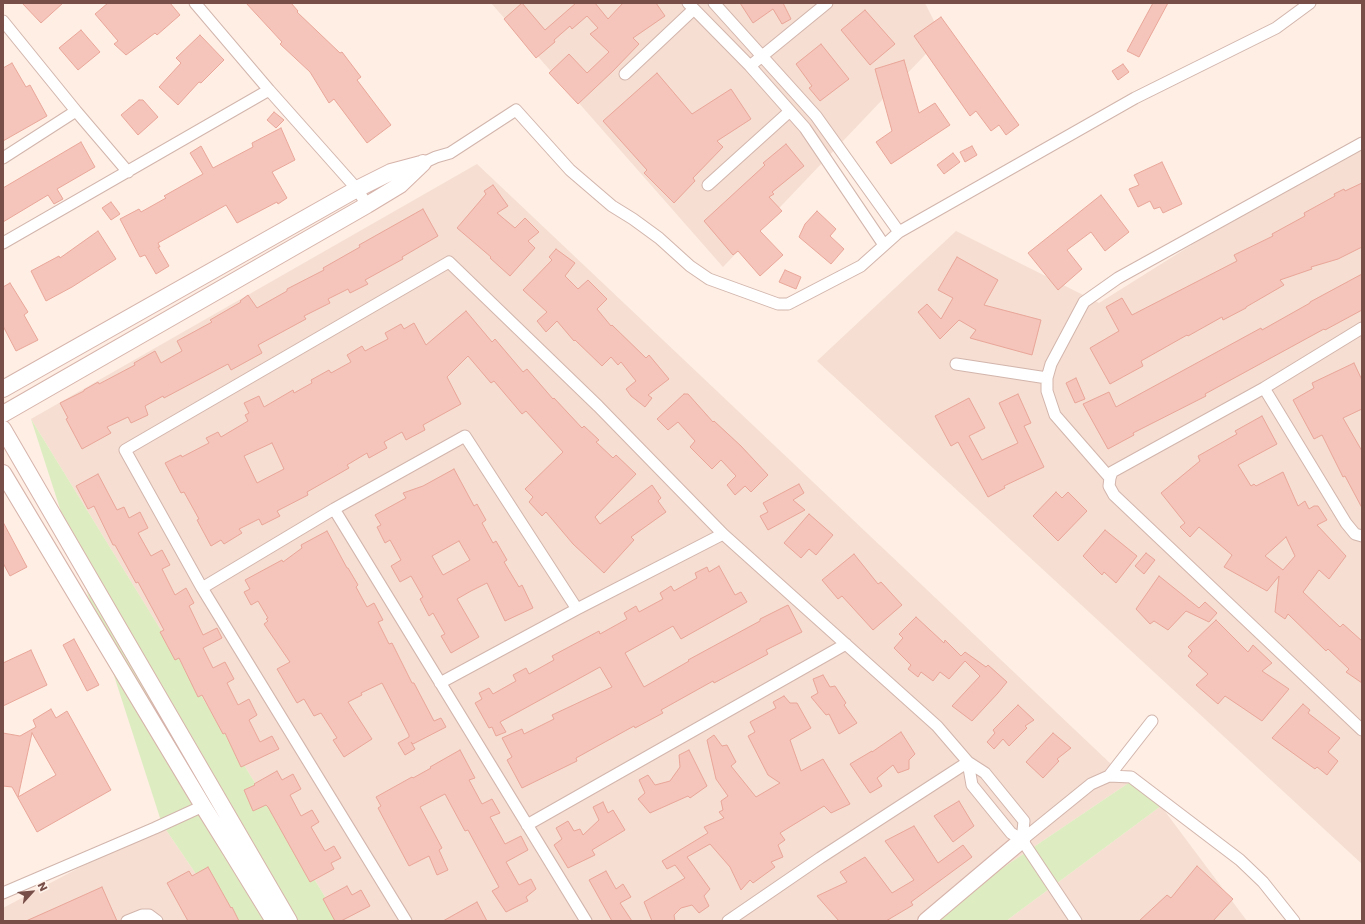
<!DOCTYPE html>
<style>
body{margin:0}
#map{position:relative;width:1365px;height:924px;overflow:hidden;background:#feeee4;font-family:Poppins,sans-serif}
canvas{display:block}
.frame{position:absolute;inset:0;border:4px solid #784e48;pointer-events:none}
.north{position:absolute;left:12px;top:872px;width:40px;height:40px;-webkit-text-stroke:3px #fff3ec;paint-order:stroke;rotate:63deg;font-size:11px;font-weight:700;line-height:16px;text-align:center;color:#784e48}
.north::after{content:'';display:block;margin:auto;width:14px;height:18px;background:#784e48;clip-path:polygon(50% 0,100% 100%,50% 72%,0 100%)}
</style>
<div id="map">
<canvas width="1365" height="924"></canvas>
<div class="frame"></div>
<div class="north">N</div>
</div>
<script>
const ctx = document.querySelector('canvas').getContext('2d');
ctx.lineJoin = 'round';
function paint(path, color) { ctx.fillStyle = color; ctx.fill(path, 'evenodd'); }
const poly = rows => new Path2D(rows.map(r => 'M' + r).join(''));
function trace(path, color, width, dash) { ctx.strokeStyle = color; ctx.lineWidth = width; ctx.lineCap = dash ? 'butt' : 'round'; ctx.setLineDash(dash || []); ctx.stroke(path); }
paint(poly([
 [491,3,925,3,942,37,723,267],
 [1362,138,1362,864,817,361,956,231,1099,303],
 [477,164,1130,782,924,921,340,921,31,419],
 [1161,806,1247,921,1006,921],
 [162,824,228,921,3,921,3,908]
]), '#f6ded2');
paint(poly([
 [31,419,340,921,228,921,162,824],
 [1130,782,1161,806,1006,921,924,921]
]), '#ddedc1');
const building = poly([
 [22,3,63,3,41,23,22,3],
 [108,3,170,3,180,15,157,35,155,33,126,55,114,44,118,41,95,14,108,3],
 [246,3,291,3,298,11,297,12,340,53,342,52,361,77,357,80,391,125,367,143,334,99,329,103,310,72,280,44,282,42,246,3],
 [522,3,545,30,576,3,595,3,608,19,623,3,656,3,665,16,633,38,639,44,613,71,578,104,549,73,569,54,587,73,609,52,590,34,598,28,587,16,572,29,570,26,554,40,555,42,536,58,504,19,522,3],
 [740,3,783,3,791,19,782,24,773,9,753,23,740,3],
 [1153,3,1168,3,1139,57,1127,51,1153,3],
 [865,10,895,44,870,65,841,30,865,10],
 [941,17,1019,125,1006,135,999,125,991,131,976,111,970,116,914,36,941,17],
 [81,30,100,52,78,70,59,48,81,30],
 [200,35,224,60,201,83,199,82,178,105,159,87,181,63,176,58,200,35],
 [821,44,849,79,820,101,809,88,812,86,796,64,821,44],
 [904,60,919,113,935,103,950,125,891,164,876,142,892,131,875,69,904,60],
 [12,63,26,87,30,85,47,116,3,141,3,68,12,63],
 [1123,64,1129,72,1118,80,1112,71,1123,64],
 [657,73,692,114,731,89,751,119,717,141,723,147,693,178,695,181,674,203,644,173,647,170,603,121,657,73],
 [139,100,143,100,158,117,138,135,121,115,139,100],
 [274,112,284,120,276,128,267,120,274,112],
 [281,128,295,160,272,172,287,198,278,204,277,202,237,223,226,205,167,238,158,243,160,247,158,247,169,266,156,274,145,255,140,257,120,219,139,209,141,212,166,198,164,196,203,174,190,153,201,146,213,168,253,147,252,143,281,128],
 [81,142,95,167,57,189,63,199,54,204,48,195,3,222,3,188,81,142],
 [786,144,804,166,772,192,774,194,769,197,782,211,760,231,783,255,760,276,738,251,733,255,704,221,765,165,763,163,786,144],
 [972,146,977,155,965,162,960,152,972,146],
 [953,153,960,162,944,174,937,165,953,153],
 [1162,162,1182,204,1163,213,1160,207,1154,209,1150,201,1138,207,1129,189,1139,185,1134,175,1162,162],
 [1362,183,1362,247,1338,259,1311,267,1312,269,1280,280,1284,285,1246,307,1246,308,1223,320,1222,317,1188,336,1187,335,1141,361,1143,366,1110,384,1090,348,1119,331,1106,307,1122,298,1132,315,1237,261,1234,255,1273,236,1272,234,1305,216,1304,213,1335,196,1334,194,1344,189,1345,191,1362,183],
 [493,185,508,206,497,213,515,228,525,218,539,232,528,241,535,248,510,276,490,258,491,257,457,228,486,194,484,191,493,185],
 [1101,195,1129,232,1105,251,1091,232,1067,250,1082,269,1058,290,1028,253,1101,195],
 [111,202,120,214,111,220,102,208,111,202],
 [423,209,438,236,402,257,403,259,365,280,368,284,350,293,348,289,328,299,330,303,304,316,306,319,258,345,262,353,231,370,228,364,164,398,163,396,145,406,148,415,131,423,128,417,107,427,111,433,82,449,66,419,68,418,60,403,84,391,84,390,98,382,99,384,135,365,134,363,155,351,161,363,182,351,177,341,212,322,210,320,241,302,240,301,248,295,257,308,287,291,287,289,324,270,323,268,360,247,359,245,423,209],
 [817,211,836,229,830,236,844,249,831,264,799,237,805,224,817,211],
 [98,231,116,259,72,287,46,301,31,271,59,256,60,258,98,231],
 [556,249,575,263,565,276,578,289,588,280,607,299,597,309,611,326,612,325,646,358,649,355,669,379,648,395,652,398,645,407,631,396,626,389,636,381,621,362,618,365,611,357,602,366,575,340,574,341,557,321,546,332,537,321,547,312,523,290,552,260,549,257,556,249],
 [957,257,998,280,984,305,1041,320,1032,355,970,338,976,330,959,320,940,339,918,312,927,304,941,319,953,298,938,290,957,257],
 [785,270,801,277,796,289,779,282,785,270],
 [1362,274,1362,310,1325,330,1324,329,1205,394,1206,396,1133,433,1134,435,1108,449,1083,404,1109,392,1116,407,1261,328,1262,330,1310,303,1310,302,1362,274],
 [10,283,28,312,24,315,38,340,16,351,3,326,3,287,10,283],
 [466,311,492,342,495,339,523,372,527,369,553,399,554,398,582,428,584,426,599,440,596,442,613,458,616,455,636,474,595,517,600,524,652,485,661,498,658,501,666,512,631,537,634,540,604,573,573,544,546,512,542,516,529,502,533,497,525,489,563,452,526,411,522,414,494,381,491,383,468,356,447,377,461,404,423,425,425,430,406,440,402,432,384,442,387,448,369,458,367,453,347,465,349,468,307,492,308,495,277,511,280,516,262,525,259,519,239,529,242,533,224,544,221,540,211,546,197,520,199,519,184,492,181,493,165,463,181,455,182,457,209,443,206,438,218,432,221,437,248,421,245,415,249,413,244,403,259,396,264,407,293,390,294,393,312,383,311,380,329,370,331,373,351,362,347,355,362,346,365,351,388,339,385,333,401,324,404,329,414,323,426,345,466,311],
 [272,443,284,469,257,483,244,456,272,443],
 [1354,363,1362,380,1362,409,1343,418,1362,451,1362,508,1345,476,1343,477,1322,435,1314,439,1293,400,1314,388,1312,383,1354,363],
 [1076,378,1085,399,1075,403,1066,383,1076,378],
 [684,394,688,394,713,422,714,421,741,446,768,475,751,492,745,486,735,495,727,485,736,476,721,460,712,469,690,447,695,441,678,422,668,430,657,419,684,394],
 [1018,394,1031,423,1024,426,1044,467,1004,486,1005,488,988,497,958,442,951,446,935,416,969,398,985,428,969,436,982,460,1018,443,999,403,1018,394],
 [1262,416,1277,444,1238,465,1251,486,1254,484,1256,486,1283,472,1298,506,1305,501,1309,509,1314,506,1318,506,1327,520,1317,525,1346,556,1329,579,1319,570,1303,592,1340,627,1343,624,1362,641,1362,683,1346,672,1349,669,1328,649,1326,651,1288,614,1285,619,1275,612,1279,576,1267,591,1224,567,1232,555,1199,527,1190,537,1180,527,1185,523,1161,493,1200,461,1198,456,1237,434,1235,431,1262,416],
 [1286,537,1295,556,1283,570,1265,556,1286,537],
 [454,469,474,506,477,504,486,520,482,523,493,543,496,541,507,560,504,562,519,587,522,585,533,608,505,621,487,583,471,591,457,599,479,637,451,653,441,636,445,634,433,613,429,616,420,599,423,597,411,576,400,582,391,566,401,560,390,540,385,543,377,527,381,525,375,515,406,498,403,493,423,486,454,469],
 [459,541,470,560,443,575,432,556,459,541],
 [98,474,117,510,124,507,129,518,140,512,148,528,138,533,151,556,162,550,170,565,162,569,175,595,186,588,194,603,189,606,203,635,217,628,222,638,203,648,213,668,225,662,234,679,227,683,238,705,249,699,257,715,249,720,260,742,272,736,279,749,241,767,225,733,223,734,202,695,198,697,179,658,175,660,160,632,164,630,138,582,136,583,115,545,113,545,94,506,88,509,76,486,98,474],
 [799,484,804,493,793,500,805,510,768,530,760,516,768,512,763,503,799,484],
 [1056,492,1062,498,1068,492,1087,511,1058,541,1033,516,1056,492],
 [809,514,833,535,816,555,809,549,801,558,784,543,809,514],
 [3,522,27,567,10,576,3,563,3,522],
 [1105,530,1137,556,1116,583,1104,572,1102,575,1083,556,1105,530],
 [327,531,347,568,348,568,358,585,356,587,367,607,374,603,383,620,378,622,389,644,392,643,412,683,414,683,434,721,441,718,446,727,413,744,411,742,415,749,405,755,398,743,409,737,409,735,382,683,361,693,362,695,348,702,372,739,344,757,333,740,337,738,321,713,314,716,304,699,297,703,277,669,290,662,264,624,268,621,266,619,268,618,258,601,251,605,244,592,250,589,245,580,282,560,283,562,302,548,301,545,327,531],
 [1146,553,1155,560,1144,574,1135,566,1146,553],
 [854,554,878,584,881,582,902,605,873,630,842,596,838,599,822,580,854,554],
 [719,566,735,595,741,592,747,602,681,639,673,626,625,653,644,687,689,661,688,660,760,621,760,619,788,605,802,632,766,650,768,654,714,683,713,681,661,710,663,713,635,728,634,726,576,758,577,761,522,788,507,760,512,757,502,738,522,729,524,734,554,719,552,715,612,687,600,667,500,722,506,732,496,736,492,727,489,728,475,703,482,699,479,693,489,688,493,694,516,681,513,675,526,668,529,674,554,660,552,656,599,631,600,634,627,619,624,613,636,606,639,612,663,599,660,593,671,586,674,591,697,578,695,573,707,567,709,572,719,566],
 [1159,576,1199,608,1205,602,1217,613,1209,622,1186,611,1168,630,1154,621,1150,624,1136,609,1159,576],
 [916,617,944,643,945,640,961,656,965,652,986,667,988,665,1007,682,998,693,972,721,952,706,980,676,965,661,949,679,940,672,933,681,921,672,918,677,908,669,911,665,894,648,903,638,899,634,916,617],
 [1216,620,1248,652,1253,645,1272,663,1262,671,1289,689,1262,721,1225,696,1218,704,1196,685,1208,674,1188,656,1192,651,1188,647,1216,620],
 [74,639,99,685,87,691,63,645,74,639],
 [31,650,47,685,3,706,3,663,31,650],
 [823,675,830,687,835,686,846,703,844,705,857,723,839,734,829,714,826,715,811,697,818,693,813,679,823,675],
 [784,696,790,703,797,703,811,728,790,740,801,771,823,759,850,804,831,813,824,806,780,833,785,840,778,845,783,857,771,862,775,867,753,883,750,880,741,890,730,867,710,844,687,857,710,889,704,896,709,906,699,913,692,905,681,908,674,915,675,921,652,921,644,902,685,878,675,865,667,869,662,861,708,833,704,827,724,818,719,812,723,810,721,801,728,796,716,779,707,740,714,735,722,746,727,745,736,762,731,766,756,797,780,783,768,775,748,736,755,732,750,722,776,708,773,702,784,696],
 [1303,704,1310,710,1308,713,1340,738,1328,752,1338,761,1327,775,1317,767,1315,769,1272,738,1303,704],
 [1018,705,1034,720,1025,726,1027,728,1009,746,1003,739,994,749,987,742,995,733,993,730,1018,705],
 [51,709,56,718,67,711,111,790,37,832,12,787,3,786,3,733,20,736,36,727,33,720,51,709],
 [32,733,56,775,18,797,32,733],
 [901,732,915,754,909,760,909,769,898,773,893,765,877,778,882,786,870,793,850,764,872,751,872,752,901,732],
 [1053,733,1071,748,1057,759,1059,761,1043,778,1026,762,1053,733],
 [460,750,475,778,469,780,482,804,492,799,500,813,490,817,505,844,521,836,528,850,506,862,519,885,531,879,536,889,526,897,528,901,506,912,492,891,499,887,468,830,465,831,445,794,420,807,442,848,439,850,448,870,437,875,429,856,409,866,378,808,381,806,376,797,412,777,413,778,431,768,430,767,460,750],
 [689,750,707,786,690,798,688,796,650,813,638,799,645,793,639,780,648,775,655,785,670,781,680,767,679,755,689,750],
 [277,771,282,780,293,774,301,789,290,795,301,816,312,810,319,822,311,827,325,851,334,846,341,858,331,863,334,869,310,882,268,807,266,805,253,811,244,790,255,785,254,784,277,771],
 [959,801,974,826,953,842,934,816,959,801],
 [603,802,608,813,613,810,625,830,592,850,595,855,568,868,554,845,562,839,556,828,568,821,574,831,580,829,583,835,599,820,593,807,603,802],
 [914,826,938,863,963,845,972,857,911,902,913,905,886,921,839,921,817,896,847,882,840,872,865,857,892,893,914,880,885,841,914,826],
 [1197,866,1233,899,1213,921,1139,921,1167,895,1171,898,1197,866],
 [208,867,231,908,232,907,239,921,188,921,167,883,189,871,192,876,208,867],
 [606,871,616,889,623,884,631,897,620,903,632,921,612,921,589,880,606,871],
 [347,886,352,895,361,890,370,906,341,921,335,921,323,899,347,886],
 [102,887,117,921,26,921,53,909,102,887],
 [477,902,487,921,443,921,477,902]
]);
paint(building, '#f5c4ba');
trace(building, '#e9a699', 1);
const street = poly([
 [688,3,750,66,805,128,884,245],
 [714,3,816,116,899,232],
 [3,21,76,111,128,172],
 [750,66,827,3],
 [625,74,694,9],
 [269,90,357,189,367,205],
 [3,158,76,111],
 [423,163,436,157,450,153,516,110,570,170,612,206,633,219,659,238,690,266,709,279,778,304,788,304,861,266,899,232,1135,98,1276,28,1310,3],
 [708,185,790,111],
 [3,243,269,90,195,3],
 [1362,328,1264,388,1112,472,1110,478,1109,486,1114,495,1362,730],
 [956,364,1047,378],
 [1264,388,1346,523,1355,534,1362,536],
 [1110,478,1055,415,1047,391,1047,378,1051,364,1084,302,1118,278,1362,143],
 [334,509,586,921],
 [202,588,334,509,465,436,577,609],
 [440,683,577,609,723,534],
 [968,762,972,785,1011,833,1022,840,1076,921],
 [1109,776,1152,721],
 [527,825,846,644],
 [1022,840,1091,784,1109,776,1131,777,1240,860,1263,882,1294,921],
 [3,893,155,828,203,806],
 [127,921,142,915,149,915,157,921],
 [406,921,202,588,125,450,449,262,598,406,723,534,937,726,968,762,985,773,1024,821,1022,840],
 [728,921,820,858,968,762]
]);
const secondary = poly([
 [3,389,357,189,391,172,421,164],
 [3,414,367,205,400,185,423,163],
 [3,429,289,921],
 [3,473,203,806,231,851,274,921],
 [926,921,1022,840]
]);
trace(street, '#d2b5ac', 13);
trace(secondary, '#d6b3aa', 18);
trace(street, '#fff', 11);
trace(secondary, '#fff', 16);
</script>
